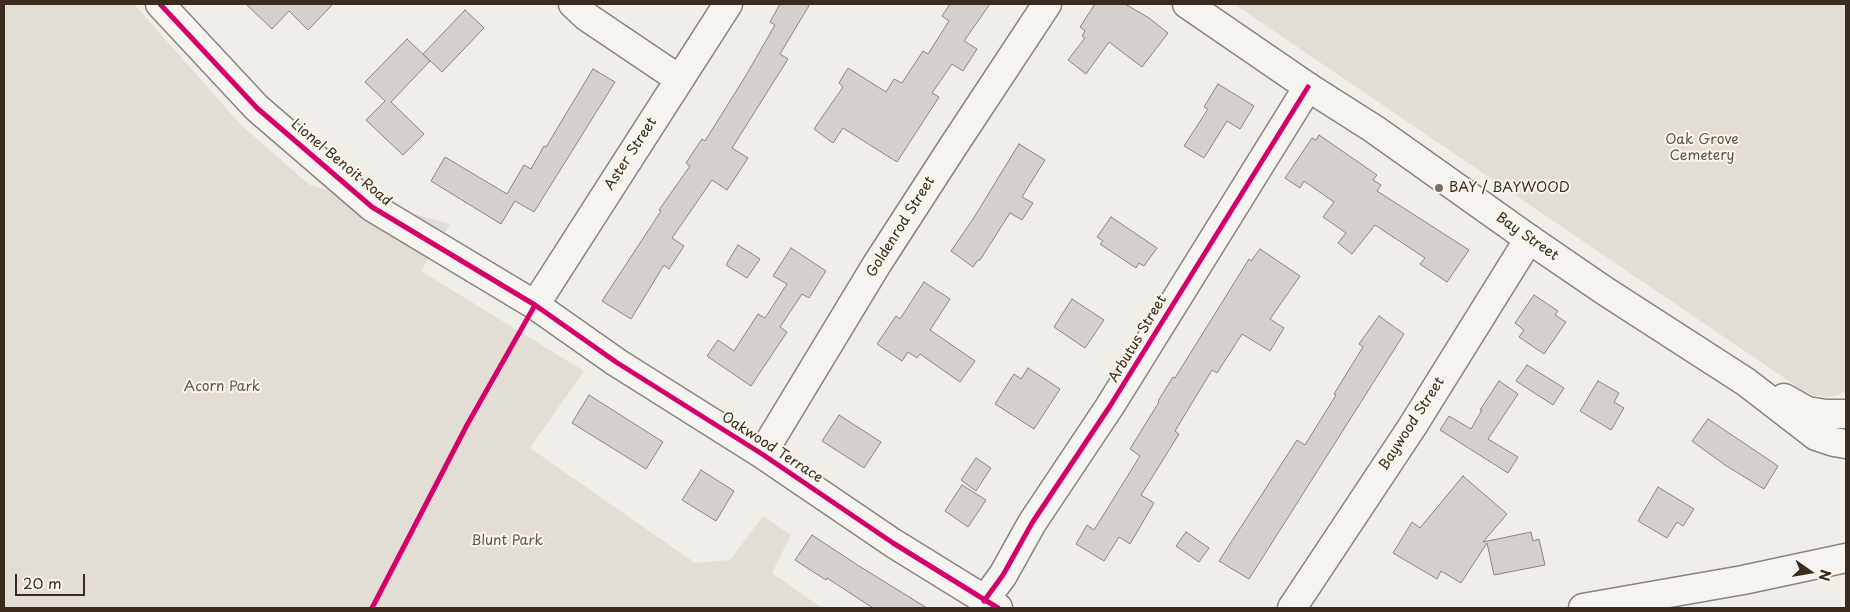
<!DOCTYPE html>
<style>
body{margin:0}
#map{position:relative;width:1850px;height:612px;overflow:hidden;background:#f0eee8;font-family:"Playpen Sans",sans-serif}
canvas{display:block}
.frame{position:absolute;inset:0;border:5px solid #3b2a1e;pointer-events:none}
.north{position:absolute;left:1785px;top:547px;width:50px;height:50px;-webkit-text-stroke:4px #fbf7ec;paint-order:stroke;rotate:103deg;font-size:14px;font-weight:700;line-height:20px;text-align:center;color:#3b2a1e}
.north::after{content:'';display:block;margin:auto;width:18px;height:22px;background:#3b2a1e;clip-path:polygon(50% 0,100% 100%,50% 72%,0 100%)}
.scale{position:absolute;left:15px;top:574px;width:70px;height:22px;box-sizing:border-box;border:2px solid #3b2a1e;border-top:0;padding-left:6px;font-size:15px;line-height:18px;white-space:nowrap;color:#3b2a1e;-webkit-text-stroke:4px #fbf7ec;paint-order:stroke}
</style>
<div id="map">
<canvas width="1850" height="612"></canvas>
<div class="frame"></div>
<div class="north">N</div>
<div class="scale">20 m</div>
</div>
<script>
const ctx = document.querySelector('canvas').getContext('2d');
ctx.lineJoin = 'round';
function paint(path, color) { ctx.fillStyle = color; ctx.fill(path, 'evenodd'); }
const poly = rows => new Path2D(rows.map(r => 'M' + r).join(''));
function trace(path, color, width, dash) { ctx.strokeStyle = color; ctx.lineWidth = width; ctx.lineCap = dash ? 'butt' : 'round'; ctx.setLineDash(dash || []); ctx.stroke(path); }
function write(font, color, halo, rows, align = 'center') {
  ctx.font = font + ' "Playpen Sans",sans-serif'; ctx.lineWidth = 4; ctx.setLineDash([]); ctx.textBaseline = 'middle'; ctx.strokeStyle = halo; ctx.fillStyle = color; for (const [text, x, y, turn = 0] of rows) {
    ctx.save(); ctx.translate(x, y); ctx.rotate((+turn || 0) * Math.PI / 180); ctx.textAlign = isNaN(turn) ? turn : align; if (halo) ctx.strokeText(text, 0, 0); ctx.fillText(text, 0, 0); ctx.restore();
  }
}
paint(poly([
 [4,4,134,4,242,126,310,185,450,224,421,271,584,371,530,448,695,563,730,560,763,516,791,535,772,573,822,608,4,608],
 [1234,4,1846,4,1846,392,1835,396,1825,397,1813,395,1802,390]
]), '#e3ded5');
const building = poly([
 [246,4,333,4,308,30,289,11,272,29,246,4],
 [780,4,810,4,780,54,788,59,732,148,748,158,727,190,712,180,672,238,684,246,669,269,664,265,631,319,602,301,661,211,659,210,690,166,686,163,702,139,705,141,745,77,775,25,770,22,780,4],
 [950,4,990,4,964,41,977,49,963,71,952,64,932,93,939,97,897,162,843,128,833,143,814,129,843,87,839,83,848,68,886,92,894,79,902,83,923,51,928,54,949,21,942,16,950,4],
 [1095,4,1125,4,1149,18,1168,33,1142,67,1109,42,1086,74,1068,60,1085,38,1082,36,1085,31,1080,27,1095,4],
 [465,10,484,28,442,72,423,54,465,10],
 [407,39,430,61,391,102,424,134,403,155,366,120,385,101,365,82,407,39],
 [593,69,615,82,534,212,515,201,501,224,431,181,445,157,507,194,524,165,531,169,544,146,546,147,593,69],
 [1218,84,1254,106,1240,129,1227,121,1204,158,1184,146,1208,109,1204,107,1218,84],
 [1319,135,1377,175,1373,180,1381,185,1377,191,1469,250,1447,282,1420,264,1425,258,1375,225,1352,254,1338,243,1346,233,1323,217,1334,202,1304,181,1300,188,1285,178,1312,138,1316,140,1319,135],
 [1019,144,1045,160,1022,197,1033,203,1022,220,1010,213,980,260,978,260,973,267,951,251,973,219,1019,144],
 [1111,217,1157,248,1144,266,1139,263,1136,268,1100,244,1103,241,1097,237,1111,217],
 [738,245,760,259,747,278,726,265,738,245],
 [791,248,826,271,809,298,802,294,780,327,787,332,751,386,707,356,718,340,734,351,758,314,765,318,787,284,773,276,791,248],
 [1260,249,1300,276,1270,319,1284,328,1270,351,1242,334,1217,373,1212,370,1175,431,1179,434,1141,495,1154,503,1130,544,1119,537,1104,561,1076,544,1087,525,1094,530,1140,456,1130,449,1159,402,1158,401,1173,377,1175,378,1249,259,1251,261,1260,249],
 [924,282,950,299,930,330,975,361,960,382,920,354,917,358,908,352,902,361,877,344,896,316,900,319,924,282],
 [1534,295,1558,311,1555,315,1566,322,1544,354,1519,337,1524,330,1515,323,1534,295],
 [1072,299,1104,320,1085,348,1054,327,1072,299],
 [1379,316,1404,334,1249,579,1219,561,1297,440,1305,445,1336,395,1334,394,1363,347,1359,344,1379,316],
 [1527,365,1564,388,1553,405,1516,381,1527,365],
 [1028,368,1060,389,1034,429,995,404,1014,374,1021,379,1028,368],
 [1499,381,1518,394,1488,439,1518,457,1508,473,1440,430,1449,416,1471,429,1482,410,1480,410,1499,381],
 [1598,381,1619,393,1614,402,1624,408,1611,430,1580,411,1598,381],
 [589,395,663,442,646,469,572,423,589,395],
 [839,415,881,442,864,468,822,441,839,415],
 [1708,419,1778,466,1764,489,1725,465,1692,441,1708,419],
 [976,458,991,468,976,491,961,480,976,458],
 [701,470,734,491,716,521,682,500,701,470],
 [1463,476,1507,514,1483,542,1531,532,1533,541,1539,539,1545,565,1494,575,1487,543,1461,583,1441,571,1437,579,1393,553,1412,522,1420,528,1463,476],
 [962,485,986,500,968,527,945,511,962,485],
 [1658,487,1694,509,1683,526,1677,522,1667,538,1638,521,1658,487],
 [1186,532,1209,548,1199,562,1176,546,1186,532],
 [812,535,859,566,927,608,873,608,827,578,826,580,795,560,812,535]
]);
paint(building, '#d4d1cc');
trace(building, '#88837e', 1);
const street = poly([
 [160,4,257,108,372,207,535,305,616,362,762,454,893,543,998,608],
 [573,4,587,17,679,79],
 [535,305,728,4],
 [762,454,877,264,952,148,1047,4],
 [984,601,1003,575,1032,523,1110,406,1308,87],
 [1292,608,1412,427,1529,239],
 [1583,608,1743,580,1846,558]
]);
const secondary = poly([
 [1187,4,1308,87,1374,129,1529,239,1605,291,1746,382,1816,436,1834,442,1846,444],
 [1784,398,1807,411,1826,414,1846,414]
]);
trace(street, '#88837e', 31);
trace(secondary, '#88837e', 31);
trace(street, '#f5f4f0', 28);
trace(secondary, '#f5f4f0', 28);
trace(poly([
 [160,4,257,108,372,207,535,305,616,362,762,454,893,543,998,608],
 [984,601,1003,575,1032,523,1110,406,1308,87],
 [372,608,467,425,535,305]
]), '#d6006c', 5);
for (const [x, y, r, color] of [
 [1439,188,5,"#7a6f65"]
]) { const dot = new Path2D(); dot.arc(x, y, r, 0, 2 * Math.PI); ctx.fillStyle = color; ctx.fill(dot); trace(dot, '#fbf7ec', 2); }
write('14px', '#625448', '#fbf7ec', [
 ["Oak Grove",1702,140],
 ["Cemetery",1702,156],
 ["Acorn Park",222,387],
 ["Blunt Park",507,541]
]);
write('14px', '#3b2a1e', '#fbf7ec', [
 ["Aster Street",631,154,-57],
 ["Lionel Benoit Road",341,163,40],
 ["Goldenrod Street",901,227,-58],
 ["Bay Street",1527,237,35],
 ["Arbutus Street",1138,339,-59],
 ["Baywood Street",1412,424,-57],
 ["Oakwood Terrace",772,448,33]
]);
write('14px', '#3b2a1e', '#fbf7ec', [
 ["BAY / BAYWOOD",1449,188]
], 'left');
</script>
